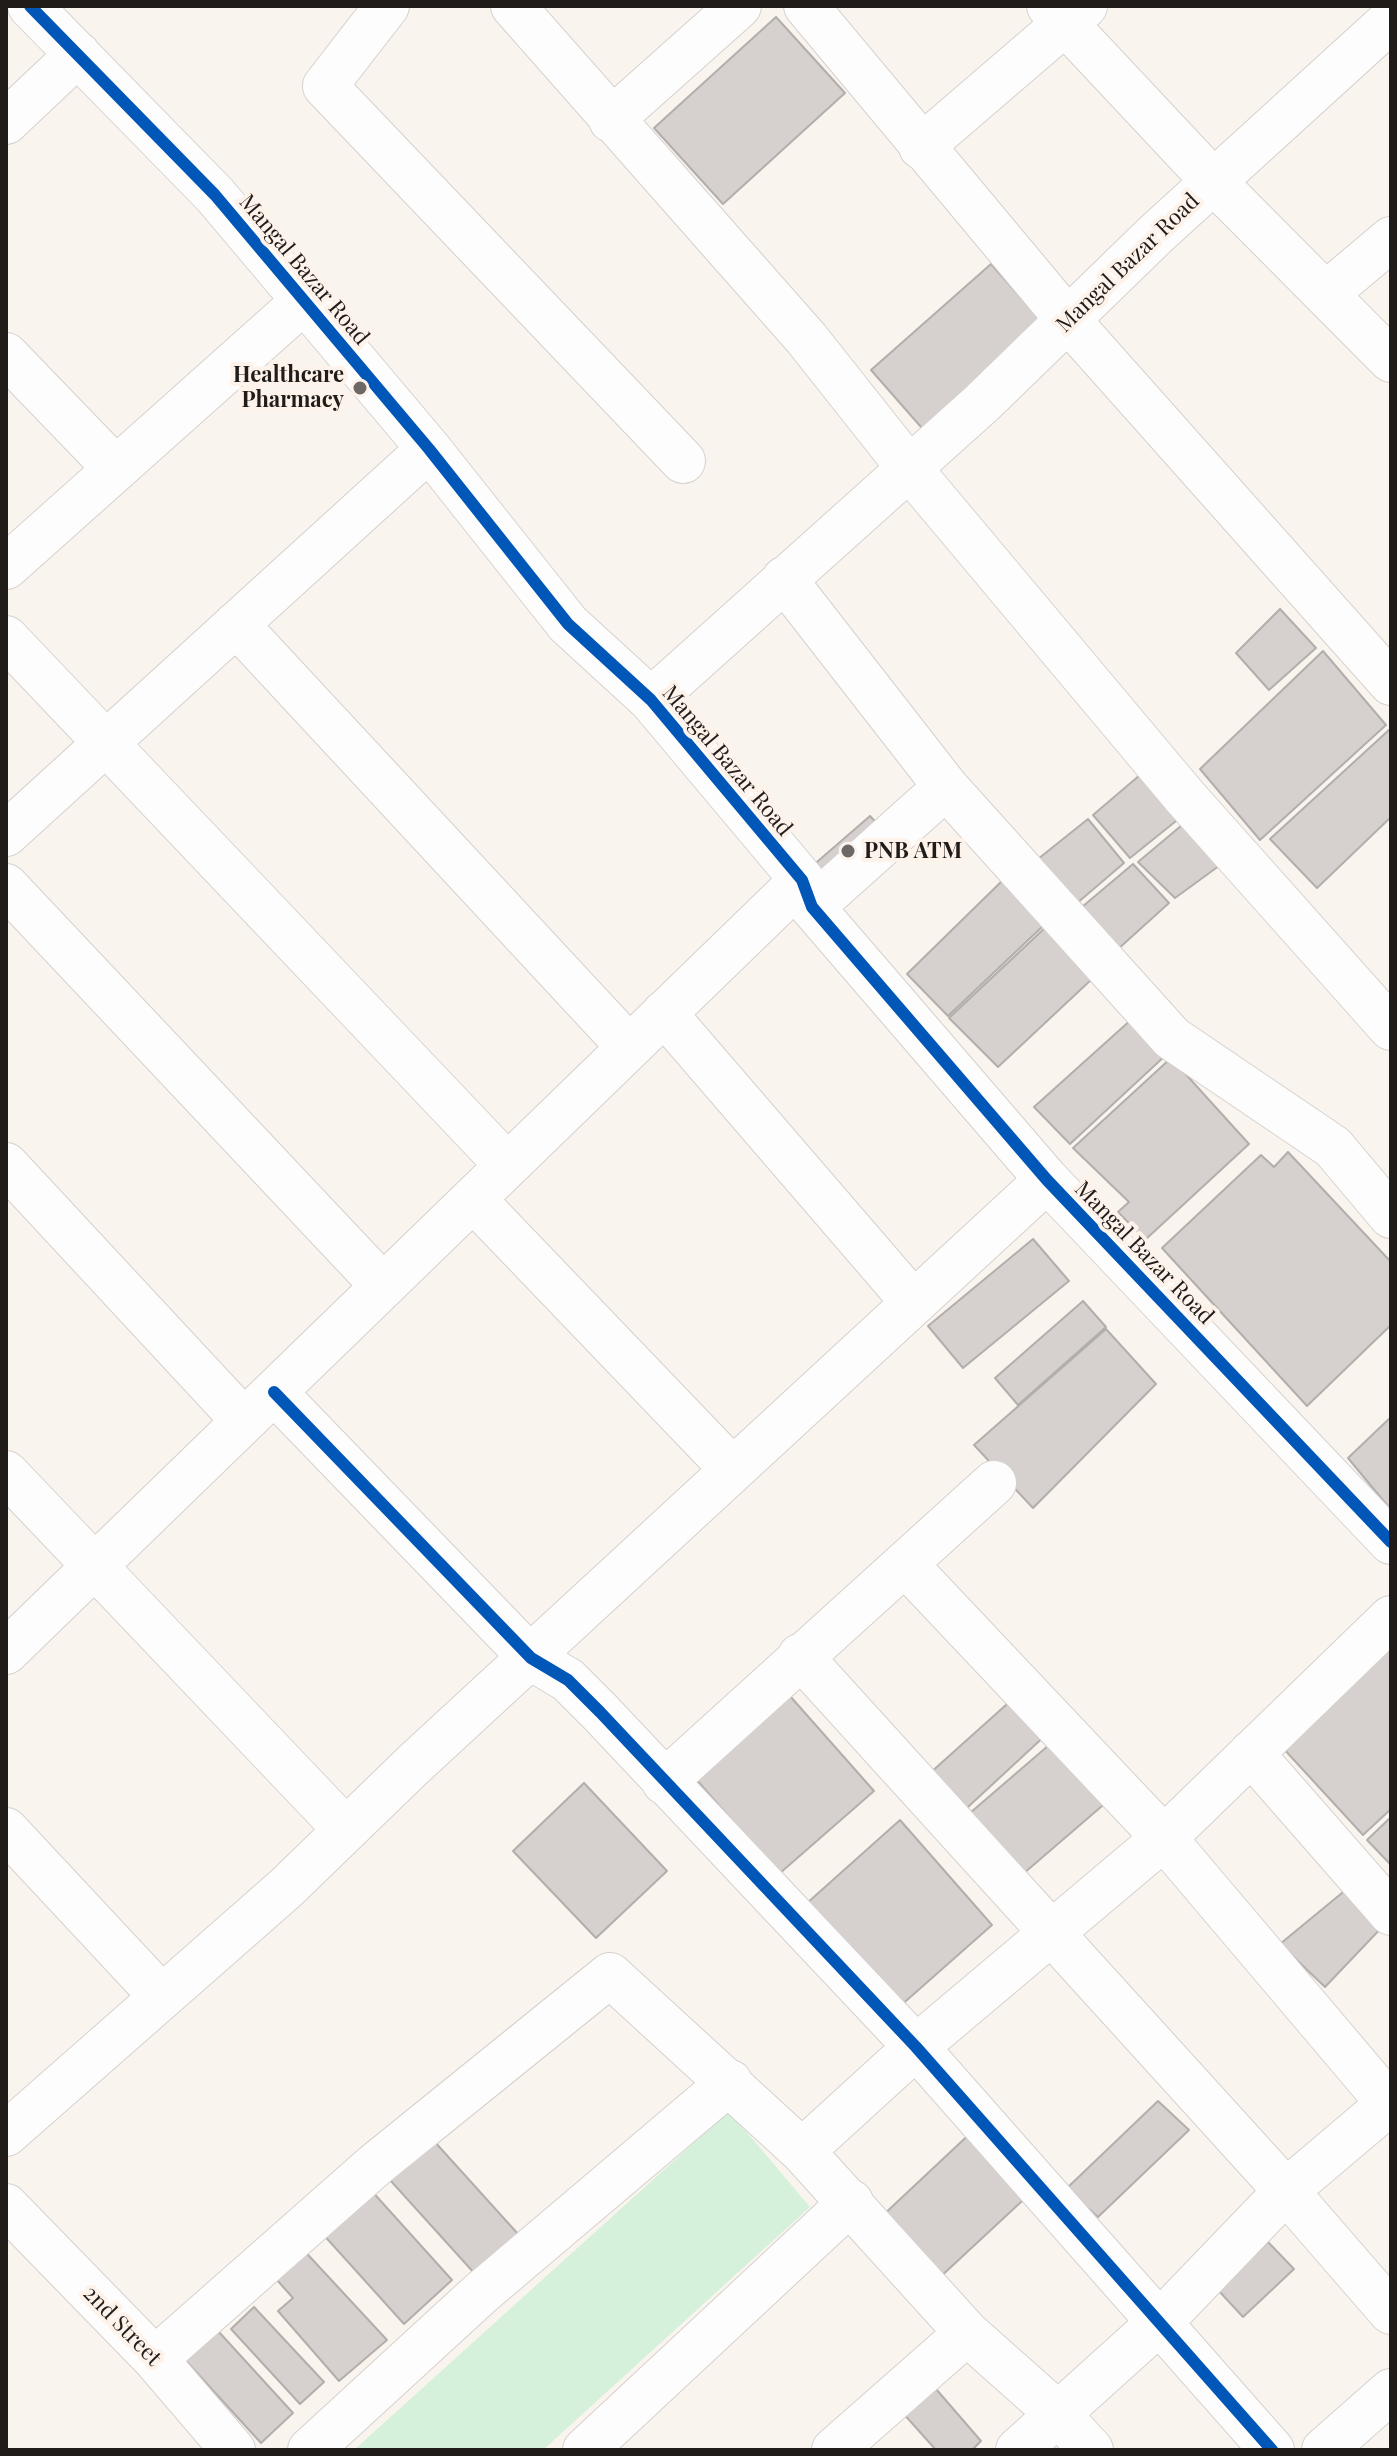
<!DOCTYPE html>
<style>
body{margin:0}
#map{position:relative;width:1397px;height:2456px;overflow:hidden;background:#faf4ef;font-family:"Playfair Display",serif}
canvas{display:block}
.frame{position:absolute;inset:0;border:8px solid #201c1a;pointer-events:none}
</style>
<div id="map">
<canvas width="1397" height="2456"></canvas>
<div class="frame"></div>
</div>
<script>
const ctx = document.querySelector('canvas').getContext('2d');
ctx.lineJoin = 'round';
function paint(path, color) { ctx.fillStyle = color; ctx.fill(path, 'evenodd'); }
const poly = rows => new Path2D(rows.map(r => 'M' + r).join(''));
function trace(path, color, width, dash) { ctx.strokeStyle = color; ctx.lineWidth = width; ctx.lineCap = dash ? 'butt' : 'round'; ctx.setLineDash(dash || []); ctx.stroke(path); }
function write(font, color, halo, rows, align = 'center') {
  ctx.font = font + ' "Playfair Display",serif'; ctx.lineWidth = 8; ctx.setLineDash([]); ctx.textBaseline = 'middle'; ctx.strokeStyle = halo; ctx.fillStyle = color; for (const [text, x, y, turn = 0] of rows) {
    ctx.save(); ctx.translate(x, y); ctx.rotate((+turn || 0) * Math.PI / 180); ctx.textAlign = isNaN(turn) ? turn : align; if (halo) ctx.strokeText(text, 0, 0); ctx.fillText(text, 0, 0); ctx.restore();
  }
}
paint(poly([
 [729,2111,810,2207,543,2450,354,2450]
]), '#d6f1db');
const building = poly([
 [776,17,845,93,723,204,654,128,776,17],
 [991,264,1048,328,928,435,871,370,991,264],
 [1280,609,1316,648,1269,690,1236,653,1280,609],
 [1323,651,1386,725,1260,840,1200,769,1323,651],
 [1390,729,1391,817,1317,888,1270,839,1390,729],
 [1147,769,1186,813,1130,858,1093,815,1147,769],
 [870,816,886,833,826,885,810,868,870,816],
 [1088,819,1124,863,1076,904,1038,859,1088,819],
 [1188,820,1223,863,1175,898,1138,862,1188,820],
 [1133,864,1169,903,1117,950,1082,907,1133,864],
 [1005,878,1044,925,948,1016,907,974,1005,878],
 [1048,925,1093,978,998,1067,949,1018,1048,925],
 [1133,1018,1167,1054,1070,1144,1034,1107,1133,1018],
 [1171,1058,1249,1144,1145,1240,1118,1212,1129,1202,1073,1148,1171,1058],
 [1288,1152,1391,1262,1391,1325,1307,1406,1162,1248,1261,1155,1274,1167,1288,1152],
 [1033,1239,1069,1281,963,1368,928,1326,1033,1239],
 [1083,1301,1106,1327,1018,1405,995,1378,1083,1301],
 [1106,1329,1156,1384,1033,1508,974,1445,1106,1329],
 [1391,1417,1391,1510,1348,1458,1391,1417],
 [1391,1646,1391,1809,1363,1835,1282,1747,1391,1646],
 [782,1687,874,1791,779,1874,688,1770,782,1687],
 [1016,1696,1049,1732,955,1819,920,1782,1016,1696],
 [1056,1739,1109,1800,1016,1880,963,1819,1056,1739],
 [584,1783,667,1871,596,1938,513,1851,584,1783],
 [1391,1817,1391,1865,1367,1840,1391,1817],
 [900,1820,992,1925,898,2008,806,1904,900,1820],
 [1348,1888,1385,1924,1325,1987,1280,1944,1348,1888],
 [1158,2101,1189,2130,1098,2217,1066,2189,1158,2101],
 [977,2127,1035,2189,937,2280,880,2218,977,2127],
 [434,2141,518,2234,475,2274,390,2180,434,2141],
 [369,2188,452,2280,404,2324,321,2232,369,2188],
 [1268,2242,1294,2269,1243,2317,1218,2290,1268,2242],
 [298,2244,387,2340,339,2381,278,2311,293,2298,269,2271,298,2244],
 [254,2307,324,2382,300,2404,231,2329,254,2307],
 [208,2320,293,2413,261,2443,176,2350,208,2320],
 [930,2382,981,2441,972,2450,936,2450,902,2412,930,2382]
]);
paint(building, '#d6d1ce');
trace(building, '#b2aeab', 2);
const minor = poly([
 [30,6,215,195,429,449,568,624,651,700,802,880,812,907,1047,1180,1391,1542],
 [387,6,325,86,683,461],
 [513,6,806,338,909,468,1185,797,1391,1028],
 [806,6,1068,320,1391,683],
 [1049,6,1214,182,1391,360],
 [611,120,739,6],
 [6,122,78,54],
 [921,147,1085,6],
 [1327,293,1391,239],
 [6,355,116,469],
 [6,567,304,301],
 [784,579,946,787,1172,1038,1333,1147,1391,1216],
 [236,624,629,1047],
 [6,638,507,1165],
 [651,700,982,403,1156,234,1391,20],
 [6,834,429,449],
 [6,886,383,1286],
 [812,907,946,787],
 [664,1013,913,1302],
 [6,1165,244,1421],
 [473,1199,732,1469],
 [274,1392,531,1658,568,1680,600,1712,916,2047,1272,2450],
 [6,1473,346,1830],
 [906,1565,1164,1838,1391,2106],
 [6,1652,802,880],
 [800,1656,1286,2191,1391,2312],
 [1251,1753,1391,1913],
 [664,1782,994,1483],
 [6,1830,161,1996],
 [6,2134,286,1888,413,1765,1047,1180],
 [802,2151,916,2047,1164,1838,1391,1618],
 [6,2206,155,2359,233,2450],
 [155,2359,375,2165,610,1975,802,2151,967,2333,1057,2413,1091,2450],
 [310,2450,481,2293,730,2082],
 [585,2450,851,2202],
 [834,2450,967,2333],
 [1018,2450,1161,2321,1286,2191,1391,2102],
 [1324,2450,1391,2391]
]);
trace(minor, '#d6d1ce', 46);
trace(minor, '#fefdfd', 44);
trace(poly([
 [30,6,215,195,429,449,568,624,651,700,802,880,812,907,1047,1180,1391,1542],
 [274,1392,531,1658,568,1680,600,1712,916,2047,1272,2450]
]), '#0057b8', 12);
for (const [x, y, r, color] of [
 [360,388,8,"#6c6865"],
 [848,851,8,"#6c6865"]
]) { const dot = new Path2D(); dot.arc(x, y, r, 0, 2 * Math.PI); ctx.fillStyle = color; ctx.fill(dot); trace(dot, '#fef3eb', 3); }
write('22px', '#201c1a', '#fef3eb', [
 ["Mangal Bazar Road",1128,263,-44],
 ["Mangal Bazar Road",304,270,50],
 ["Mangal Bazar Road",727,761,50],
 ["Mangal Bazar Road",1144,1253,46],
 ["2nd Street",122,2326,46]
]);
write('bold 22px', '#201c1a', '#fef3eb', [
 ["Healthcare",344,375],
 ["Pharmacy",344,400],
 ["PNB ATM",864,851,"left"]
], 'right');
</script>
